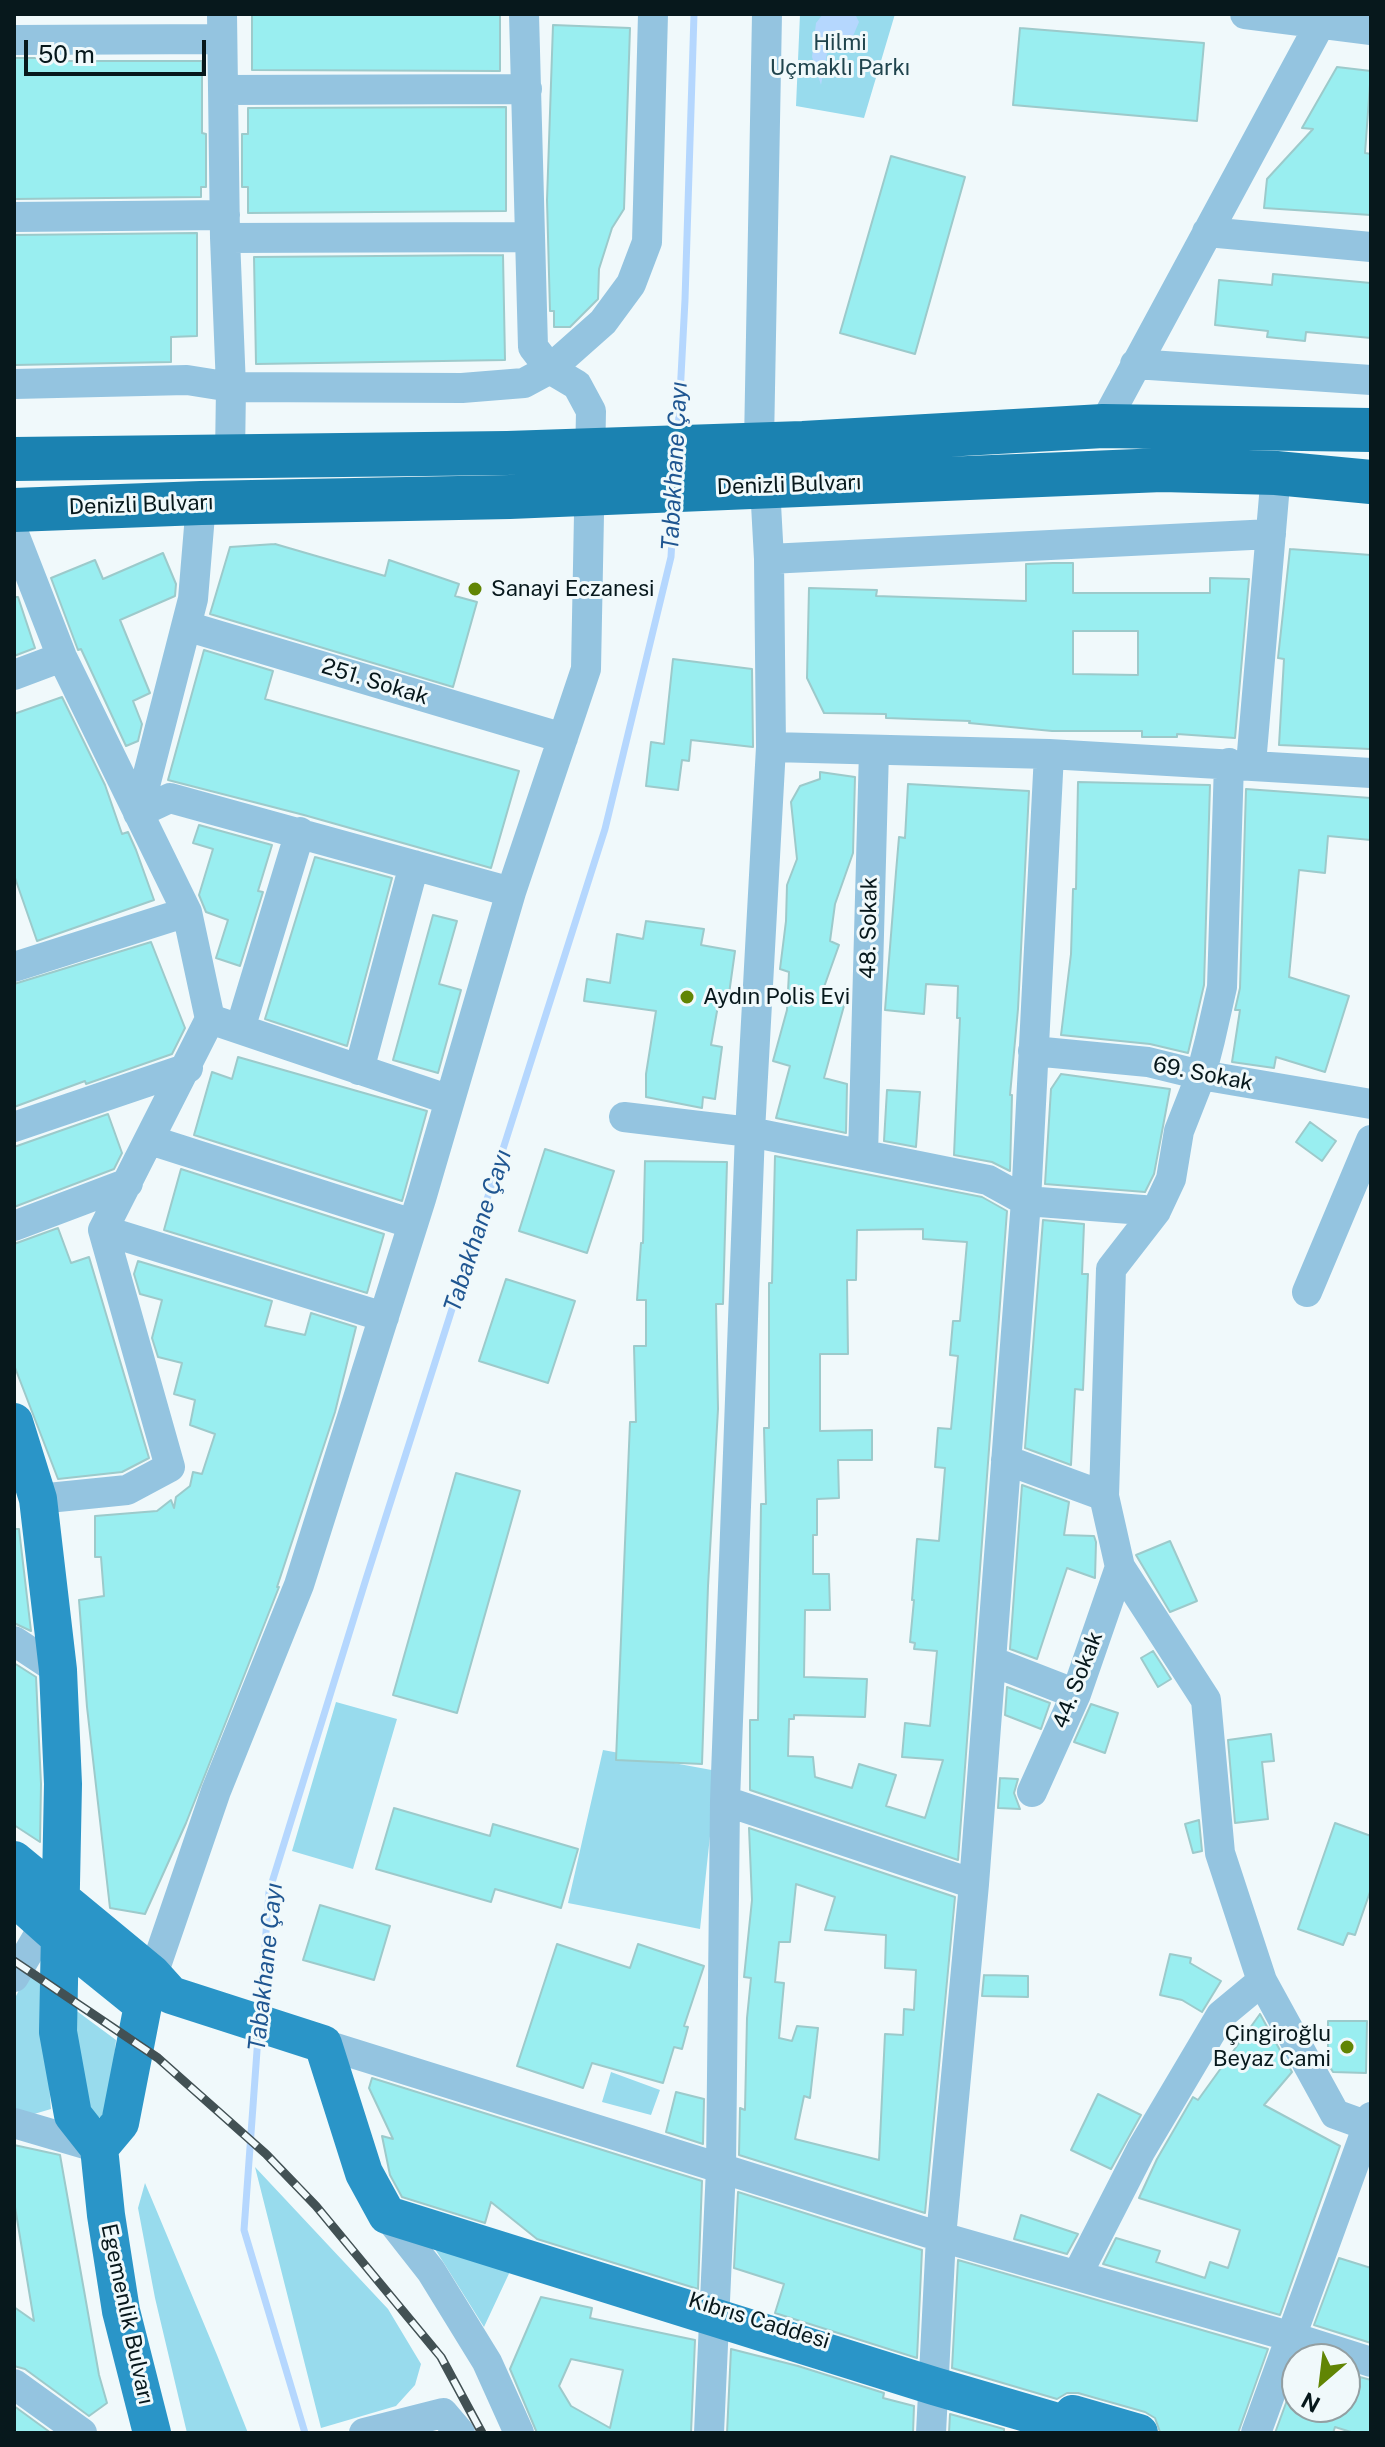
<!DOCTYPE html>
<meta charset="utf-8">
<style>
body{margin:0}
#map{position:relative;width:1385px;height:2447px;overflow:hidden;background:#f0f9fb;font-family:"Public Sans",sans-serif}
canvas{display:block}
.frame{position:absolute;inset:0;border:16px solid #07181c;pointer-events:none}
.north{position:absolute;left:1281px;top:2343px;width:80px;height:80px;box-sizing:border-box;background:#f0f9fb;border:2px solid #939fa2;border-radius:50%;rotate:208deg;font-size:22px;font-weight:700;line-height:32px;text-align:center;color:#07181c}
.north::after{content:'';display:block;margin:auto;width:28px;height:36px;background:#618504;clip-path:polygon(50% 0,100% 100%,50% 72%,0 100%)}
.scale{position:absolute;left:24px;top:40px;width:182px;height:36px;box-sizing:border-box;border:4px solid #07181c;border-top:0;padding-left:10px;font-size:24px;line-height:28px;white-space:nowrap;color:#07181c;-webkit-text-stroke:6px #f0f9fb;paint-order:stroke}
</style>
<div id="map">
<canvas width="1385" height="2447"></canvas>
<div class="frame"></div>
<div class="north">N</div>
<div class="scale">50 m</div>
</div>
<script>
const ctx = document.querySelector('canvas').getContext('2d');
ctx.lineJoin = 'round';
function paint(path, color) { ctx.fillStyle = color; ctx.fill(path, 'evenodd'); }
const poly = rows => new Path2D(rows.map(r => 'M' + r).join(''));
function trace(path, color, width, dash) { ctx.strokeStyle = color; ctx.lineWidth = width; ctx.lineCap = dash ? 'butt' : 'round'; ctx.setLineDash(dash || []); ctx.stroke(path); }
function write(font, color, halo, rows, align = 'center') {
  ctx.font = font + ' "Public Sans",sans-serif'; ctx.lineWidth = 6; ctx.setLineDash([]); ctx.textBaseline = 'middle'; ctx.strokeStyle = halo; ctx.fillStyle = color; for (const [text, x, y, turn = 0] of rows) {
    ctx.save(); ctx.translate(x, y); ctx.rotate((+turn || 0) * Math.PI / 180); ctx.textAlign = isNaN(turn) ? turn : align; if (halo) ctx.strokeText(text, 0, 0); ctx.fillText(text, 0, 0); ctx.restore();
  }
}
paint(poly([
 [800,14,895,14,864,118,796,106],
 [336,1702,397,1719,353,1869,292,1851],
 [603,1750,717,1771,700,1929,568,1903],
 [28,1972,41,1984,51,2109,34,2114,14,2110,14,2000],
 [74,2009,116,2040,110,2100,101,2117,92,2118,85,2112],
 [611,2072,660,2090,651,2115,602,2102],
 [255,2167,388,2309,421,2364,415,2385,396,2406,321,2428],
 [145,2183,217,2355,248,2433,187,2433,155,2298,138,2208],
 [435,2249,513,2265,484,2327]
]), '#98dbed');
paint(poly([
 [823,14,855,14,859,22,853,36,830,38,821,85,812,57,816,23]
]), '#b5d7fe');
trace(poly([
 [678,433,685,300,694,14],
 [260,2013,269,1892,366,1579,605,829,671,557,674,505],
 [258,2037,244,2230,305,2433]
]), '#b5d7fe', 7);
const building = poly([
 [252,14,500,14,500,71,252,70,252,14],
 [553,25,630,28,624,209,612,228,599,269,598,299,570,327,554,327,554,311,550,311,547,200,553,25],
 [1020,28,1204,43,1197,121,1013,105,1020,28],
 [14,58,53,58,53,61,202,61,202,133,206,134,206,187,201,187,201,197,14,199,14,58],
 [1337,67,1371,71,1365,153,1371,154,1371,215,1264,208,1267,179,1313,129,1302,128,1337,67],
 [506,107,506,211,248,213,248,187,242,187,242,134,248,134,248,108,506,107],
 [891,156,965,177,915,354,840,333,891,156],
 [197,233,197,336,171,337,171,362,14,365,14,235,197,233],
 [503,255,505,360,256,364,254,257,503,255],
 [1273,274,1371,283,1371,338,1306,332,1305,341,1267,337,1268,331,1215,325,1219,280,1272,285,1273,274],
 [275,544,385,576,389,560,459,584,455,596,477,602,453,687,210,614,230,547,275,544],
 [1290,549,1371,555,1370,749,1279,745,1284,659,1278,658,1290,549],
 [163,553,176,584,175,596,120,620,150,693,133,701,142,724,138,741,126,746,81,649,78,650,51,578,95,560,103,579,163,553],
 [1053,563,1073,563,1073,593,1210,593,1210,578,1249,579,1235,738,1177,734,1177,737,1142,737,1142,731,1052,731,969,723,970,721,886,718,886,714,824,713,807,678,809,588,877,590,876,596,1026,601,1026,564,1053,563],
 [1073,631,1138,631,1138,675,1073,674,1073,631],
 [14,597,18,597,35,648,14,656,14,597],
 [204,650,273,671,265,699,519,771,491,868,304,815,168,780,204,650],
 [673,659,752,669,753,747,691,740,689,761,682,760,678,790,646,786,651,742,664,744,673,659],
 [62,697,105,785,122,834,128,832,136,850,154,900,37,941,14,875,14,714,62,697],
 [820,772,855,777,853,853,835,904,830,941,839,945,824,987,847,995,824,1078,847,1084,846,1133,776,1118,790,1066,773,1061,787,1010,789,972,780,969,786,921,787,885,797,859,791,802,800,786,820,779,820,772],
 [1078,782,1210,785,1204,985,1188,1053,1150,1044,1061,1035,1071,954,1073,889,1076,889,1078,782],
 [908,784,1029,791,1018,1009,1010,1095,1012,1095,1010,1171,992,1162,954,1155,960,1018,957,1018,958,986,926,984,924,1014,885,1010,896,872,899,837,905,838,908,784],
 [1246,789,1371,798,1371,840,1328,836,1325,873,1299,870,1289,977,1349,996,1325,1072,1276,1057,1274,1068,1232,1062,1240,1010,1235,1010,1240,988,1246,789],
 [199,825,272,845,258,891,263,892,240,966,216,958,228,920,206,912,199,895,213,849,193,843,199,825],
 [315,857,392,878,347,1046,265,1019,315,857],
 [433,915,457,921,439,984,461,990,438,1073,393,1060,433,915],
 [646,921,704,929,701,945,735,951,728,1001,719,1000,711,1045,722,1047,715,1099,703,1097,702,1108,646,1097,646,1074,656,1011,584,1001,587,979,610,983,617,934,643,939,646,921],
 [151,942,185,1028,172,1054,86,1084,85,1081,14,1107,14,984,151,942],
 [238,1057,427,1111,402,1201,194,1135,212,1072,232,1079,238,1057],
 [1061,1074,1170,1089,1154,1174,1145,1192,1045,1184,1051,1089,1061,1074],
 [887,1090,920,1092,916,1147,884,1141,887,1090],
 [108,1114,122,1153,114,1169,14,1207,14,1147,108,1114],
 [1310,1122,1336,1141,1322,1161,1296,1142,1310,1122],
 [545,1149,614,1171,587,1253,519,1231,545,1149],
 [775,1156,982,1197,1007,1211,958,1860,750,1790,750,1720,758,1720,761,1504,766,1504,764,1428,769,1428,769,1283,772,1283,775,1156],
 [923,1229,923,1239,967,1242,960,1321,953,1321,950,1355,958,1356,951,1429,938,1428,935,1467,945,1468,939,1541,917,1539,912,1600,914,1600,910,1642,915,1643,914,1649,937,1651,930,1726,905,1723,902,1757,943,1760,925,1818,886,1806,896,1775,859,1764,852,1788,815,1777,813,1757,788,1756,789,1719,794,1719,794,1715,865,1717,867,1679,804,1677,805,1610,830,1610,829,1574,813,1574,813,1535,817,1535,817,1499,839,1498,838,1460,872,1460,872,1430,820,1431,820,1354,848,1354,847,1280,856,1280,857,1230,923,1229],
 [645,1161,727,1162,723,1304,716,1304,718,1409,708,1586,702,1764,616,1760,630,1422,636,1422,634,1346,646,1346,646,1300,637,1300,641,1243,643,1243,645,1161],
 [181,1169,384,1234,367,1293,164,1230,181,1169],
 [1043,1220,1084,1224,1082,1274,1088,1274,1083,1390,1075,1389,1071,1465,1025,1448,1043,1220],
 [58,1228,71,1263,89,1257,149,1458,122,1472,58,1479,14,1365,14,1244,58,1228],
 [138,1261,272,1301,265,1326,305,1335,311,1313,356,1327,335,1412,277,1587,279,1587,186,1823,145,1914,110,1908,87,1707,79,1600,104,1596,101,1557,95,1557,95,1516,157,1511,171,1500,174,1508,176,1497,190,1486,193,1472,202,1474,215,1434,190,1425,195,1400,174,1394,182,1363,158,1357,152,1338,162,1300,140,1294,134,1274,138,1261],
 [506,1279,575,1301,548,1383,479,1361,506,1279],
 [456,1473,520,1491,457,1713,393,1695,456,1473],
 [1022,1485,1069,1502,1064,1535,1094,1536,1096,1542,1095,1578,1067,1568,1037,1659,1010,1649,1022,1485],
 [14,1529,19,1529,31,1631,14,1623,14,1529],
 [1170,1541,1197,1601,1170,1612,1136,1555,1170,1541],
 [1153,1651,1171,1679,1158,1687,1141,1658,1153,1651],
 [14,1663,36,1677,41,1784,40,1842,14,1825,14,1663],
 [1007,1687,1050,1703,1041,1729,1005,1715,1007,1687],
 [1091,1704,1118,1713,1105,1753,1074,1742,1091,1704],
 [1271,1734,1274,1761,1262,1762,1268,1819,1235,1823,1228,1740,1271,1734],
 [1000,1778,1018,1779,1014,1793,1020,1809,998,1808,1000,1778],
 [394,1808,490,1836,493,1824,578,1849,561,1908,495,1889,491,1902,376,1869,394,1808],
 [1199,1820,1202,1851,1193,1853,1185,1824,1199,1820],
 [1335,1823,1371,1836,1371,1889,1355,1935,1348,1933,1343,1945,1298,1929,1335,1823],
 [749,1828,955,1897,925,2213,739,2155,740,2108,745,2110,747,2018,751,1978,744,1977,752,1900,749,1828],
 [796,1884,835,1897,825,1930,886,1935,885,1968,916,1970,914,2010,904,2009,903,2035,885,2034,879,2160,795,2139,804,2096,810,2098,818,2028,797,2026,792,2041,779,2038,784,1983,775,1982,779,1942,790,1942,796,1884],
 [320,1905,390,1926,374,1980,303,1960,320,1905],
 [557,1944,630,1968,638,1944,704,1966,684,2026,688,2027,682,2049,674,2047,663,2083,592,2063,583,2088,517,2066,557,1944],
 [1170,1954,1191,1958,1190,1963,1221,1981,1202,2012,1182,2000,1160,1995,1170,1954],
 [984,1975,1028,1976,1028,1997,982,1996,984,1975],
 [1260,2014,1292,2072,1264,2105,1340,2146,1280,2315,1103,2264,1116,2238,1160,2251,1156,2262,1205,2278,1210,2262,1228,2268,1240,2230,1139,2198,1157,2159,1193,2097,1198,2100,1260,2014],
 [1328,2021,1367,2021,1366,2073,1333,2072,1328,2064,1328,2021],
 [372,2078,702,2181,698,2289,537,2239,491,2202,485,2223,402,2197,390,2175,382,2136,393,2139,369,2088,372,2078],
 [676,2092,704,2099,703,2144,666,2132,676,2092],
 [1098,2094,1141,2115,1111,2169,1071,2150,1098,2094],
 [14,2145,60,2155,99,2375,107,2403,89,2416,25,2369,14,2366,14,2307,34,2321,14,2201,14,2145],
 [738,2192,922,2250,917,2358,775,2313,784,2284,734,2268,738,2192],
 [1021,2215,1078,2234,1067,2254,1014,2239,1021,2215],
 [1339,2258,1371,2268,1371,2343,1314,2325,1339,2258],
 [958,2260,1268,2349,1238,2433,1164,2433,1160,2432,1155,2418,1145,2412,1078,2393,1067,2393,1057,2399,952,2368,958,2260],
 [541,2297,592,2308,590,2318,695,2340,691,2433,537,2433,510,2369,541,2297],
 [571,2359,623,2370,610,2428,571,2406,559,2386,571,2359],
 [731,2349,798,2366,884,2393,883,2398,914,2406,913,2433,727,2433,731,2349],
 [1297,2373,1297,2407,1345,2407,1345,2373,1371,2380,1371,2433,1354,2433,1335,2427,1333,2433,1275,2433,1297,2373],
 [14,2406,51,2433,14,2433,14,2406],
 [950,2414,1004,2429,1004,2433,949,2433,950,2414]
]);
paint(building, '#99eef0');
trace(building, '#9ccacb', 2);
trace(poly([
 [222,14,225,238,231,387,230,456],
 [1245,14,1371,30],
 [14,40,222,39],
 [223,90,527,89],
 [14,217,225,215],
 [1207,232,1371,247],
 [225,238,530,237],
 [1135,364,1371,380],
 [14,384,187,380,231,387,462,388,524,383,550,369,603,322,631,284,647,242,653,14],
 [1103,426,1320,24],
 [759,443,767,14],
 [201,503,193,599,138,813,170,798,511,892],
 [14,534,62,657,187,912,210,1019,103,1230,170,1467,127,1490,38,1499],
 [769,559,1271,534],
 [186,626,563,738],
 [14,675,62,657],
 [771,747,1049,754,1371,773],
 [1229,763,1222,987,1210,1040,1201,1075,1179,1131,1171,1179,1156,1211,1111,1269,1104,1496,1120,1567,1206,1700,1220,1853,1262,1981,1335,2114,1371,2127],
 [1251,764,1276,473],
 [14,967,187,912],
 [210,1019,450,1100],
 [240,1029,300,832],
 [1033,1051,1148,1062,1201,1075,1371,1104],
 [359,1070,414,865],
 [624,1117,750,1132,988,1180,1026,1201,1156,1211],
 [14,1127,188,1068],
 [150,1140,413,1224],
 [863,1155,874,750],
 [14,1226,128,1183],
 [103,1230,384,1317],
 [1307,1292,1371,1140],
 [1006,1460,1104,1496],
 [14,1641,58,1670],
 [991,1661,1076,1694],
 [1032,1792,1076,1694,1120,1567],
 [725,1801,974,1884],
 [14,1977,55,1907],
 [147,1992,216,1791,299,1585,421,1199,511,892,586,669,591,411,577,385,550,369,533,347,524,14],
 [323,2044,941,2237,1292,2337,1371,2362],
 [14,2123,99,2148],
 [387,2215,431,2271,487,2362,519,2433],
 [1077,2275,1141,2150,1221,2015,1262,1981],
 [14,2384,82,2433],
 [364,2433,443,2413,460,2433],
 [709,2433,721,2168,725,1801,750,1132,771,747,769,559,765,486],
 [931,2433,941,2237,974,1884,1026,1201,1049,754],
 [1256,2433,1371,2117]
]), '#94c4e0', 30);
trace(poly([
 [14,1422,38,1499,58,1670,63,1784,58,2032,73,2115,99,2148],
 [14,1860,152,1974,171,1995,323,2044,364,2173,387,2215,934,2386,1095,2433],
 [14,1897,60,1938,143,2005],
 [99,2148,106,2215,121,2311,152,2433],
 [99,2148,120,2123,143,2005],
 [1073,2414,1139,2433]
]), '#2a95c8', 38);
trace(poly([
 [14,459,507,453,803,443,1103,426,1371,430],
 [14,510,201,503,510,497,1162,470,1276,473,1371,482]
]), '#1b82b1', 44);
const rail = poly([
 [14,1961,158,2058,266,2154,316,2206,441,2357,482,2433]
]);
trace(rail, '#425154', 9);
trace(rail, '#f0f9fb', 6, [18]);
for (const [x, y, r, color] of [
 [475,589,8,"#618504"],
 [687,997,8,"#618504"],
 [1347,2047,8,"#618504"]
]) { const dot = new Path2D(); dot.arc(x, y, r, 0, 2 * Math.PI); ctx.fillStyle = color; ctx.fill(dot); trace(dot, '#f0f9fb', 3); }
write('22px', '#20444d', '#f0f9fb', [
 ["Hilmi",840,43],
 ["Uçmaklı Parkı",840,68]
]);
write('22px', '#07181c', '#f0f9fb', [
 ["Denizli Bulvarı",789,485,-2],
 ["Denizli Bulvarı",141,505,-2],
 ["251. Sokak",375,682,17],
 ["48. Sokak",869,928,-89],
 ["69. Sokak",1203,1074,11],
 ["44. Sokak",1078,1680,-69],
 ["Egemenlik Bulvarı",127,2314,78],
 ["Kıbrıs Caddesi",759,2321,17]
]);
write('22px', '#07181c', '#f0f9fb', [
 ["Sanayi Eczanesi",491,589],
 ["Aydın Polis Evi",703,997],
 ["Çingiroğlu",1331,2034,"right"],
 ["Beyaz Cami",1331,2059,"right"]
], 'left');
write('italic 24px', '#1f5691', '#f0f9fb', [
 ["Tabakhane Çayı",675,466,-87],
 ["Tabakhane Çayı",478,1231,-72],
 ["Tabakhane Çayı",266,1967,-84]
]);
</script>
